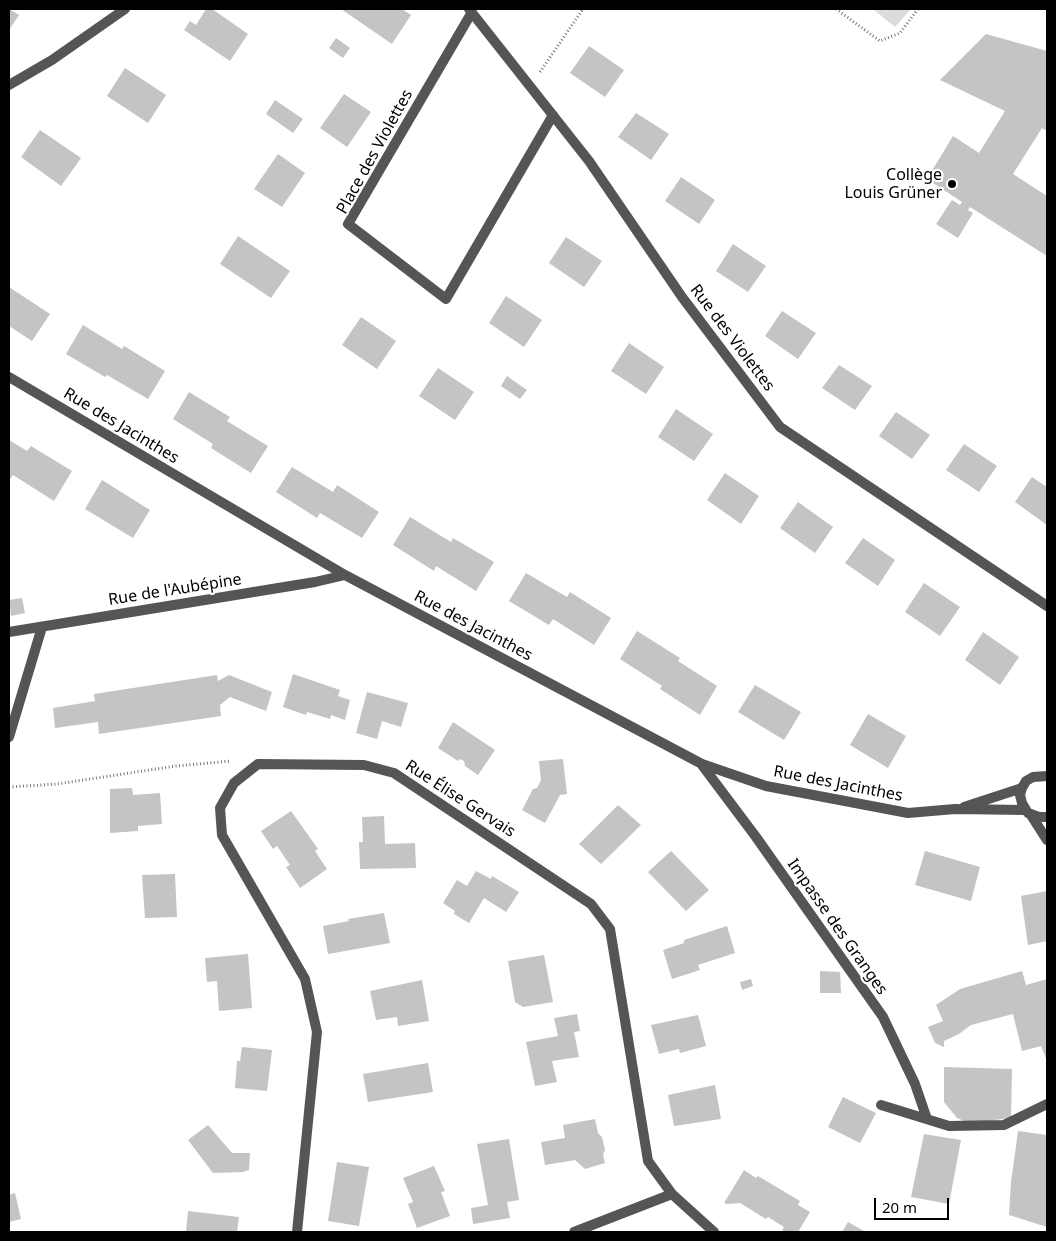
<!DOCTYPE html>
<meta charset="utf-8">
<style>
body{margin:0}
#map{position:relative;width:1056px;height:1241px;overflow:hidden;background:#fff;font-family:"Noto Sans",sans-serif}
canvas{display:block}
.frame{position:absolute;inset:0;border:10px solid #000;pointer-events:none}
.scale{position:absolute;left:874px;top:1198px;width:75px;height:22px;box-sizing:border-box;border:2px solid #000;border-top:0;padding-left:6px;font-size:15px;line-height:18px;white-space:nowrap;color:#000;-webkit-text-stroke:4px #fff;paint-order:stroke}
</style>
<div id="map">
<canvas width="1056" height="1241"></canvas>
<div class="frame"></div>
<div class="scale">20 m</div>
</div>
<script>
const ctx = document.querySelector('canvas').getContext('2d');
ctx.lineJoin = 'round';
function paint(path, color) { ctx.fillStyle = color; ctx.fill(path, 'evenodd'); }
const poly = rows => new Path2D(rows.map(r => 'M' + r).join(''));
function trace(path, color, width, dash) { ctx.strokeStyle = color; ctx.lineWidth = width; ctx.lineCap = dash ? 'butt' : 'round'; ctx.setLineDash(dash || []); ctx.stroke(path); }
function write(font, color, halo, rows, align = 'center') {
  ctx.font = font + ' "Noto Sans",sans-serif'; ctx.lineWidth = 4.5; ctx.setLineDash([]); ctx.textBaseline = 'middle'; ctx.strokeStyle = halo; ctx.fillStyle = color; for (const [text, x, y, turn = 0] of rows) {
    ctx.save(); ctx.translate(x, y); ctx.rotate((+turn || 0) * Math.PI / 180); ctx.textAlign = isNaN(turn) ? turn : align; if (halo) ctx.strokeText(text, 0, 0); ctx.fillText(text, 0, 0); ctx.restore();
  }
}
paint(poly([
 [873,9,911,9,895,27]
]), '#dcdcdc');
paint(poly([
 [9,9,19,15,9,30],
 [206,9,212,9,248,34,230,61,184,30,190,21,196,25],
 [341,9,402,9,411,15,392,44],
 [986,34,1047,51,1047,131,1042,128,1013,174,1047,196,1047,256,970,207,968,210,973,213,958,238,936,224,952,200,960,205,962,202,927,179,953,136,979,153,1005,111,940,80],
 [336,38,350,48,343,58,329,48],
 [589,46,624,70,605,97,570,73],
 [125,68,166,95,148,123,107,96],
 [344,94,371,112,347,147,320,128],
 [275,100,303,119,293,133,266,114],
 [636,113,669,134,651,160,618,137],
 [40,130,81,158,61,186,21,157],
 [278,154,305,173,282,207,254,189],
 [681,177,715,200,699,224,665,201],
 [238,236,290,271,271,298,220,264],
 [566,237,602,261,584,287,549,263],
 [733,244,766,266,748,292,716,271],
 [9,287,50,314,32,341,9,326],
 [506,296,542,320,524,347,489,323],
 [782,311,816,333,798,359,765,336],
 [361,317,396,341,377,369,342,345],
 [83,325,122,349,124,346,165,371,148,399,107,375,105,377,66,354],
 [629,343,664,367,646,394,611,371],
 [839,365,872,386,855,410,822,388],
 [438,368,474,392,455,420,419,396],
 [507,376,527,390,520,399,501,386],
 [189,392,230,417,227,421,268,446,251,473,211,448,213,444,173,419],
 [676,409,713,434,694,461,658,437],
 [896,412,930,435,912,459,879,436],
 [9,440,27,451,31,446,72,471,54,501,13,475,10,479,9,479],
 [964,444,997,466,979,492,946,470],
 [292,467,333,492,337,485,379,512,362,538,320,513,317,518,276,492],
 [725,473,759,496,741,524,707,500],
 [1032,477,1047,487,1047,525,1015,502],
 [102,480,150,510,133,538,85,509],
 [798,502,833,527,815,553,780,528],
 [410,517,451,542,453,538,494,562,476,591,436,566,434,571,393,545],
 [863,538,895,560,878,586,845,563],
 [526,573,567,597,570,592,611,618,594,645,553,619,549,625,509,601],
 [924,583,960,607,940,636,905,612],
 [22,598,25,613,11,616,9,600],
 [637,631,680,658,678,661,717,686,700,715,660,689,662,686,620,659],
 [983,632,1019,657,1000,685,965,660],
 [293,674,340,690,338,696,350,700,345,720,331,715,330,719,307,712,306,715,283,707],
 [217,675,218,681,229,675,272,692,266,711,230,697,220,705,221,716,99,734,98,722,55,728,53,708,95,701,94,694],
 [755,685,801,712,784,740,738,712],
 [367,692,408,703,401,727,382,721,377,739,356,733],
 [868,714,906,736,888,768,850,745],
 [453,722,495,750,478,775,465,766,464,761,460,759,458,761,438,748],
 [563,759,567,794,560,795,545,823,522,810,533,789,537,788,541,780,539,761],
 [132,788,133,795,160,793,162,824,138,826,138,831,110,833,110,789],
 [618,805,641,825,601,864,579,844],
 [291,811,318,849,315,851,327,869,300,888,286,867,290,865,277,846,273,849,261,831],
 [384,816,385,844,415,843,416,868,360,869,359,842,363,842,362,817],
 [671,851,709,890,686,911,648,872],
 [925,851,980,867,971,901,915,885],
 [476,871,491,879,492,876,519,892,506,912,484,898,469,923,454,914,455,911,443,903,457,880,467,886],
 [175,874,177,917,145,918,142,875],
 [1047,891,1047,941,1028,945,1021,896],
 [384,913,390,943,328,954,323,926,349,921,348,919],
 [727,926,735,953,698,965,700,970,672,979,663,950,684,943,684,940],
 [248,954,252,1008,219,1011,217,981,207,982,205,958],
 [544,955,553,1002,523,1007,515,1002,508,961],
 [820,971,840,972,841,993,820,993],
 [1022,971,1026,985,1047,979,1047,1061,1041,1046,1022,1051,1013,1014,971,1025,959,1034,944,1041,944,1047,935,1043,928,1027,943,1021,936,1005,960,989],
 [751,979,753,986,742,990,740,982],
 [422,980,429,1021,398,1026,397,1017,376,1020,370,991],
 [577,1014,580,1031,574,1032,579,1057,552,1061,557,1082,535,1086,526,1042,558,1036,554,1018],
 [698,1015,706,1046,680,1053,679,1049,659,1054,651,1025],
 [242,1047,272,1050,267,1091,235,1088,237,1061,240,1061],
 [428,1063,433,1092,368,1102,363,1074],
 [944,1067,1012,1069,1011,1118,969,1123,957,1118,944,1102],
 [715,1085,721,1119,674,1126,668,1095],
 [843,1097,876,1113,860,1143,828,1127],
 [595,1119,598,1133,602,1137,605,1150,603,1155,605,1163,585,1169,575,1160,545,1165,541,1142,565,1138,563,1125],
 [208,1125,232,1153,250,1153,249,1170,243,1172,213,1173,188,1140],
 [1018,1131,1047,1135,1047,1227,1009,1215,1011,1182],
 [924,1134,961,1140,949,1204,911,1197],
 [509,1139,519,1200,507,1202,510,1218,473,1224,471,1208,488,1205,477,1144],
 [337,1162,369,1167,359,1226,328,1221],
 [434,1166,445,1191,441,1192,450,1216,417,1228,408,1204,413,1202,403,1178],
 [744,1170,756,1178,758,1176,800,1201,798,1205,810,1212,798,1232,785,1232,782,1230,784,1227,768,1217,766,1219,740,1203,727,1204,724,1203],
 [15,1193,21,1219,9,1222,9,1195],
 [188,1211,239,1217,237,1232,186,1232],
 [848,1222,864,1231,863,1232,842,1232]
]), '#c4c4c4');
trace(poly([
 [836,9,880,41,900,33,918,9],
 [540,72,583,9],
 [9,787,57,784,176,766,231,761]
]), '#777', 3, [1, 2.5]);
trace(poly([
 [469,9,589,161,682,297,780,427,1047,606],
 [472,12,348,224,446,299,553,115],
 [9,85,52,60,125,9],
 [9,377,345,575,702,764,766,786,908,813,955,809,1025,810],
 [9,632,315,582,345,575],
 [9,737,42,627],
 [702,765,756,837,883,1017,915,1084,927,1119],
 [1047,776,1033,777,1026,781,1022,788,1020,795,1022,803,1028,813,1039,817,1047,817],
 [964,807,1022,788],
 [1031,815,1047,840],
 [881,1105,949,1126,1004,1125,1047,1104],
 [297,1232,317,1032,305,979,222,835,220,808,234,783,258,764,364,765,394,773,591,904,610,929,648,1161,672,1194],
 [574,1232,672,1194,714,1232]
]), '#555', 10);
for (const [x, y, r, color] of [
 [952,184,5,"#000"]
]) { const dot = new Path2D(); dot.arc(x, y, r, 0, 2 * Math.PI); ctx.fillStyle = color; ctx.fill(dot); trace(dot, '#fff', 2); }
write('16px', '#000', '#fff', [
 ["Place des Violettes",375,152,-61],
 ["Rue des Violettes",732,338,53],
 ["Rue des Jacinthes",121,426,31],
 ["Rue de l'Aubépine",175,590,-9],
 ["Rue des Jacinthes",473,626,28],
 ["Rue des Jacinthes",838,784,11],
 ["Rue Élise Gervais",460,799,33],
 ["Impasse des Granges",837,927,55]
]);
write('16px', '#000', '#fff', [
 ["Collège",942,175],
 ["Louis Grüner",942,193]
], 'right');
</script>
